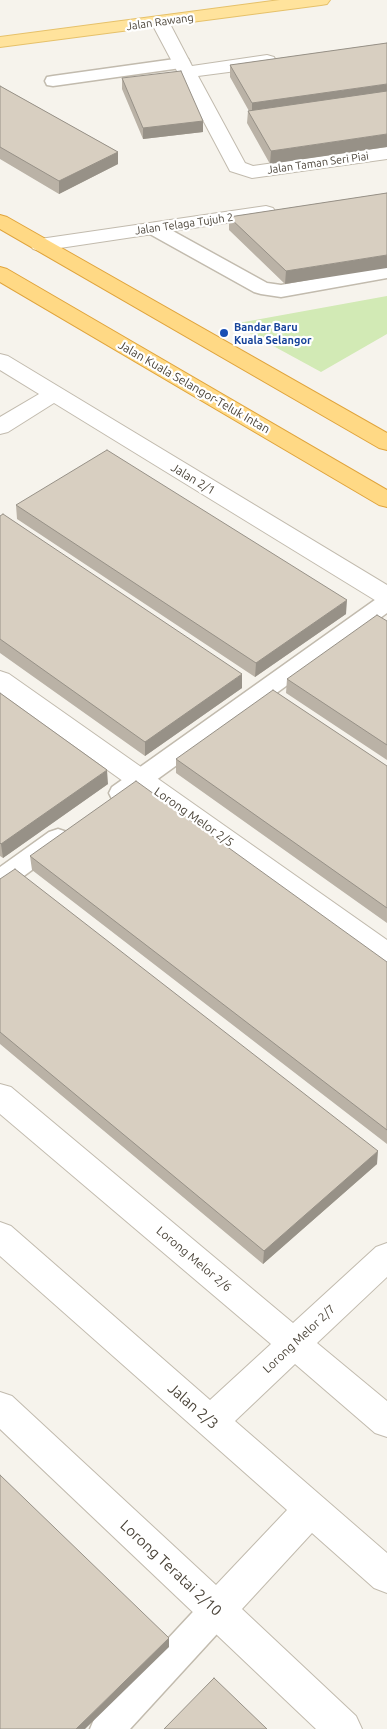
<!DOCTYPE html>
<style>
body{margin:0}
canvas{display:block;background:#f6f3ec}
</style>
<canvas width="387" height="1729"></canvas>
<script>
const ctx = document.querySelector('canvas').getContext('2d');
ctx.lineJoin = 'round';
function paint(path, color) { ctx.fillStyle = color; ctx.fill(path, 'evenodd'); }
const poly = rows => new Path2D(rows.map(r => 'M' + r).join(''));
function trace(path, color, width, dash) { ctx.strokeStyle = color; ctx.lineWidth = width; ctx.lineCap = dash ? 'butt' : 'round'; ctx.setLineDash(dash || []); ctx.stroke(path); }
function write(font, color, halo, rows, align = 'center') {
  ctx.font = font + ' Ubuntu,sans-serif'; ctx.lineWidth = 4.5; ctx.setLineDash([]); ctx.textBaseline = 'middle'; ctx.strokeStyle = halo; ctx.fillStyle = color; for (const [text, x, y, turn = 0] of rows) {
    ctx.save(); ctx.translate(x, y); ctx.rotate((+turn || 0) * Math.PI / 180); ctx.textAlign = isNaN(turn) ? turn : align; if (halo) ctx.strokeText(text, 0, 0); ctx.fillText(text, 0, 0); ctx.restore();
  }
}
paint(poly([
 [387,296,387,334,321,372,233,324]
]), '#d2eab5');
const service = poly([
 [182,58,188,59,190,63,188,67,53,86,47,85,45,81,47,77,53,76,182,58],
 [155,223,162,225,267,283,281,285,387,266,387,278,281,297,261,294,254,292,148,233,146,229,148,225,155,223],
 [387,595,387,613,130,799,121,802,112,799,109,793,112,787,379,597,387,595],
 [58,829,67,832,70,838,67,844,9,887,0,889,0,867,49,832,58,829],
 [216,1595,228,1600,232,1611,228,1622,130,1729,90,1729,95,1717,204,1600,216,1595]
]);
const minor = poly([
 [160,17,166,18,169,22,192,66,267,55,274,57,276,61,274,65,267,67,198,76,245,163,253,166,387,147,387,159,252,178,230,171,151,22,154,18,160,17],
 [266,206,273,208,276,212,273,216,40,251,33,249,30,245,33,241,40,239,266,206],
 [0,354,8,356,387,585,387,604,378,602,54,403,8,432,0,434,0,417,39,394,0,370,0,354],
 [0,671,9,674,387,940,387,966,377,963,0,693,0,671],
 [0,1084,11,1087,293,1323,376,1247,387,1243,387,1277,317,1343,387,1401,387,1437,375,1433,295,1364,235,1421,387,1553,387,1593,374,1588,312,1533,242,1609,356,1716,362,1729,316,1729,0,1429,0,1392,12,1396,216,1585,287,1510,0,1256,0,1222,11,1226,210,1400,271,1344,0,1114,0,1084]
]);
const primary = poly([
 [280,0,330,0,327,4,321,5,0,47,0,37,280,0]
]);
const trunk = poly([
 [0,215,7,217,387,433,387,450,379,448,0,229,0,215],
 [0,267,7,269,387,490,387,507,379,505,0,282,0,267]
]);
trace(service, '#c2bbae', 3);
trace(minor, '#c2bbae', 2);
trace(primary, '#e6c16a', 2);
trace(trunk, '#e0a43c', 2);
paint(service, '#fff');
paint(minor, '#fff');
paint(primary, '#ffe39c');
paint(trunk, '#ffd985');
paint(poly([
 [387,43,270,164,247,123,248,111,249,111,230,77,230,65],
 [122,78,203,121,203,132,143,139,122,89],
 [0,86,118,152,118,164,59,194,0,159],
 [387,193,285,284,229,230,229,217],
 [16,505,346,614,255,677,17,519],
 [0,516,242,688,145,756,0,653],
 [387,621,387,760,286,693,287,679],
 [0,693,108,784,3,858,0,856],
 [176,759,387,766,387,923,176,773],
 [30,856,387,962,387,1144,32,870],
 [0,879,377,1164,263,1264,0,1044]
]), '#bab2a6');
paint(poly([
 [387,84,387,96,252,116,252,103],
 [203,121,203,132,143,139,143,128],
 [387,134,387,147,270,164,271,151],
 [118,152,118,164,59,194,59,181],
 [387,255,387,268,285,284,286,271],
 [347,600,346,614,255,677,256,663],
 [242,674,242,688,145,756,145,742],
 [107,770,108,784,3,858,1,844],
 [378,1151,377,1164,263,1264,264,1251],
 [169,1638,169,1647,85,1729,76,1729]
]), '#979187');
const building = poly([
 [387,43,387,84,252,103,230,65,387,43],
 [181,71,203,121,143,128,122,78,181,71],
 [0,86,118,152,59,181,0,147,0,86],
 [387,91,387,134,271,151,248,111,387,91],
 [387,193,387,255,286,271,229,217,387,193],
 [107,450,347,600,256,663,16,505,107,450],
 [3,514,242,674,145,742,0,639,0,516,3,514],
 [377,615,387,621,387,745,287,679,377,615],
 [273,690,387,766,387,908,176,759,273,690],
 [0,693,107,770,1,844,0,843,0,693],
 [136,781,387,962,387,1130,30,856,136,781],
 [15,869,378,1151,264,1251,0,1032,0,879,15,869],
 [0,1475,169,1638,76,1729,0,1729,0,1475],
 [214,1678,267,1729,164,1729,214,1678]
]);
paint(building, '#d8cfc1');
trace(building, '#979187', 1);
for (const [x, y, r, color] of [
 [224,333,5,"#1a4fb4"]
]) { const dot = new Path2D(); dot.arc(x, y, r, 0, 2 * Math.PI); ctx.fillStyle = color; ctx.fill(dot); trace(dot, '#fff', 2); }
write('11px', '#4b4439', '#fff', [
 ["Jalan Rawang",160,22,-8],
 ["Jalan Taman Seri Piai",318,163,-8],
 ["Jalan Telaga Tujuh 2",184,224,-8]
]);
write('bold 11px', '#164399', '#fff', [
 ["Bandar Baru",234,327],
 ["Kuala Selangor",234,340]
], 'left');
write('12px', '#4b4439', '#fff', [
 ["Jalan Kuala Selangor-Teluk Intan",194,387,30],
 ["Jalan 2/1",193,479,31],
 ["Lorong Melor 2/5",194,817,35],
 ["Lorong Melor 2/6",194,1259,40],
 ["Lorong Melor 2/7",299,1339,-43]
]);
write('15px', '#4b4439', '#fff', [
 ["Jalan 2/3",193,1406,41],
 ["Lorong Teratai 2/10",171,1568,43]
]);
</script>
